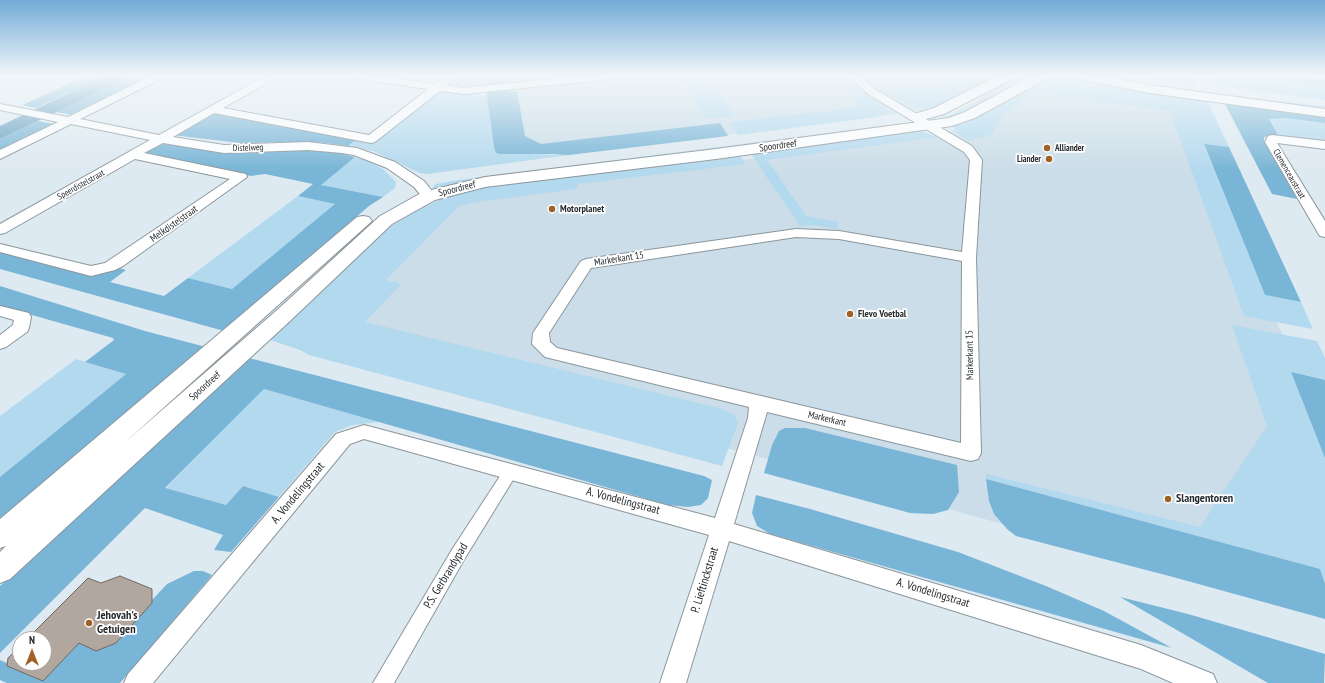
<!DOCTYPE html>
<style>
body{margin:0}
#map{position:relative;width:1325px;height:683px;overflow:hidden;background:#deeaf1;font-family:"PT Sans Narrow",sans-serif}
canvas{display:block}
.north{position:absolute;left:12px;top:631px;width:40px;height:40px;box-sizing:border-box;background:#fff;border:1px solid #a9aaab;border-radius:50%;rotate:0deg;font-size:11px;font-weight:700;line-height:16px;text-align:center;color:#272b2e}
.north::after{content:'';display:block;margin:auto;width:14px;height:18px;background:#9f6226;clip-path:polygon(50% 0,100% 100%,50% 72%,0 100%)}
</style>
<div id="map">
<canvas width="1325" height="683"></canvas>
<div class="north">N</div>
</div>
<script>
const ctx = document.querySelector('canvas').getContext('2d');
ctx.lineJoin = 'round';
function paint(path, color) { ctx.fillStyle = color; ctx.fill(path, 'evenodd'); }
const poly = rows => new Path2D(rows.map(r => 'M' + r).join(''));
function trace(path, color, width, dash) { ctx.strokeStyle = color; ctx.lineWidth = width; ctx.lineCap = dash ? 'butt' : 'round'; ctx.setLineDash(dash || []); ctx.stroke(path); }
function write(font, color, halo, rows, align = 'center') {
  ctx.font = font + ' "PT Sans Narrow",sans-serif'; ctx.lineWidth = 3.5; ctx.setLineDash([]); ctx.textBaseline = 'middle'; ctx.strokeStyle = halo; ctx.fillStyle = color; for (const [text, x, y, turn = 0] of rows) {
    ctx.save(); ctx.translate(x, y); ctx.rotate((+turn || 0) * Math.PI / 180); ctx.textAlign = isNaN(turn) ? turn : align; if (halo) ctx.strokeText(text, 0, 0); ctx.fillText(text, 0, 0); ctx.restore();
  }
}
paint(poly([
 [490,76,993,76,923,111,564,155,494,147],
 [1059,76,1175,95,1325,429,1325,613,303,331,450,195,942,136]
]), '#cbdde8');
paint(poly([
 [447,76,479,77,481,76,489,76,485,85,461,88,439,85,439,82],
 [681,76,707,76,735,116,705,119],
 [958,76,997,76,941,106,930,108,916,107,877,91,938,84],
 [1017,76,1027,76,958,114,941,120,936,119,950,115,981,99,991,91],
 [1059,76,1080,78,1207,100,1229,147,1204,145,1265,295,1301,302,1313,329,1244,316,1170,111,1035,93,1002,116,991,135,968,141,958,134,953,126,964,124,984,115,1050,77],
 [1134,76,1193,76,1197,86,1144,78],
 [1211,76,1256,76,1272,79,1325,83,1325,100,1216,86],
 [855,85,886,107,888,112,877,117,738,135,730,122,861,107,842,86],
 [439,90,487,96,494,147,496,153,569,155,427,174,420,173,373,151,348,146,358,138,373,141],
 [1220,95,1325,106,1325,110,1223,97],
 [1285,118,1325,123,1325,141,1278,135,1269,119],
 [853,130,814,137,501,177,461,182,443,187,432,188,436,184,458,180],
 [918,130,938,137,767,160,806,216,838,222,838,229,812,225,800,226,749,151],
 [740,156,746,164,578,184,576,189,477,202,459,206,386,280,401,284,365,322,719,408,734,414,738,423,722,466,309,355,300,350,267,339,381,234,405,216,450,195,495,185],
 [355,157,366,160,383,169,396,182,395,188,383,197,320,185],
 [298,196,336,204,232,289,188,278],
 [1232,325,1317,341,1325,358,1325,380,1291,373,1325,458,1325,584,1320,569,986,479,986,474,1200,527,1267,426],
 [76,359,126,374,0,477,0,416],
 [264,389,380,422,352,425,335,432,279,497,243,486,226,505,165,489]
]), '#b3d9ee');
paint(poly([
 [86,76,105,76,36,108,22,105],
 [132,76,154,76,73,115,56,112],
 [489,76,508,76,510,83,485,85],
 [1256,76,1278,76,1325,81,1325,83,1272,79],
 [510,87,511,92,517,91,525,136,541,144,720,123,728,136,569,155,553,154,500,154,496,153,494,147,486,90],
 [1224,102,1325,115,1325,123,1285,118,1269,119,1278,135,1264,137,1264,141,1297,199,1272,194],
 [212,112,358,138,348,146,318,142,240,143,172,135],
 [38,121,54,124,0,151,0,139],
 [165,144,335,152,355,157,321,185,383,197,369,206,224,331,0,269,0,252,66,270,90,273,116,267,126,270,110,282,164,296,188,278,232,289,335,204,298,196,313,184,265,174,251,176,148,155,147,152,153,147],
 [1204,144,1229,147,1301,302,1265,295],
 [0,286,145,331,206,347,0,522,0,477,126,374,85,362,114,340,113,338,0,306],
 [249,358,704,476,712,480,708,498,701,505,688,507,668,505,264,389,165,488,226,505,243,486,279,497,231,552,214,550,223,535,145,508,0,653,0,586],
 [1291,372,1325,380,1325,458],
 [785,428,805,428,957,465,959,492,948,510,933,514,910,513,764,473,772,445,779,431],
 [986,479,1320,569,1325,584,1325,619,1173,577,1016,536,1007,529,994,514,989,501],
 [756,495,810,509,958,552,1046,586,1104,611,1172,648,770,534,757,526,752,513],
 [194,571,203,571,212,575,120,683,7,683,0,680,0,660,42,678,76,642,101,644,108,647,167,584],
 [1120,597,1188,614,1325,654,1324,683,1268,683]
]), '#79b5d6');
paint(poly([
 [105,76,132,76,0,139,0,126]
]), '#629ebe');
const building = poly([
 [120,576,152,589,152,603,116,643,96,651,79,643,43,681,7,666,8,658,20,646,20,663,44,663,44,639,27,639,88,578,101,583,120,576]
]);
paint(building, '#b1a79f');
trace(building, '#726962', 1);
const pedestrian = poly([
 [511,465,516,467,519,471,516,475,465,558,394,683,373,683,453,548,506,467,511,465]
]);
const minor = poly([
 [151,76,164,76,163,78,80,119,159,135,265,76,277,76,276,78,223,108,369,135,428,89,358,79,354,78,353,76,379,76,435,84,446,76,457,76,447,85,464,88,582,76,616,76,611,79,464,94,440,91,375,142,371,143,214,113,173,137,224,145,308,142,357,148,395,162,424,181,436,196,434,199,424,199,414,187,387,168,354,155,342,153,308,150,224,153,163,143,144,153,241,173,246,174,247,177,123,266,115,270,91,276,0,252,0,244,91,266,105,263,230,179,135,159,5,233,0,234,0,224,150,140,71,124,0,159,0,150,58,122,0,110,0,104,68,117,151,76],
 [849,76,860,76,876,90,972,146,982,160,976,258,981,453,978,459,971,461,767,412,734,524,1141,645,1213,674,1217,683,1173,683,1141,669,729,541,686,683,660,683,709,535,364,439,350,444,153,683,124,683,128,674,336,434,364,425,715,518,748,418,749,407,545,357,532,344,533,333,581,261,586,259,796,229,839,231,962,252,970,160,964,152,868,94,849,76],
 [796,237,839,239,962,261,961,443,557,348,550,342,549,333,591,268,796,237],
 [1272,135,1325,141,1325,149,1277,143,1325,221,1325,237,1320,236,1318,233,1265,142,1268,136,1272,135],
 [0,306,29,313,31,317,29,328,27,332,6,347,0,349,0,335,13,325,14,320,0,316,0,306]
]);
const secondary = poly([
 [997,76,1014,76,1012,79,944,114,919,121,914,120,912,117,914,114,934,108,997,76],
 [1031,76,1048,76,1046,79,975,118,952,126,716,159,485,187,435,200,392,224,290,321,10,579,0,583,0,552,6,546,0,548,0,519,357,217,363,216,369,217,372,221,123,444,276,311,380,216,423,192,485,177,716,149,949,118,965,112,1031,76],
 [1078,76,1104,76,1149,85,1325,109,1325,117,1149,93,1085,80,1080,79,1078,76]
]);
trace(pedestrian, '#8b969c', 2);
trace(minor, '#8b969c', 2);
trace(secondary, '#8b969c', 2);
paint(pedestrian, '#fff');
paint(minor, '#fff');
paint(secondary, '#fff');
const sky = ctx.createLinearGradient(0, 0, 0, 171);
sky.addColorStop(0, '#72abd7');
sky.addColorStop(0.44, '#f0f6f9');
sky.addColorStop(1, '#f0f6f900');
ctx.fillStyle = sky;
ctx.fillRect(0, 0, 1325, 171);
for (const [x, y, r, color] of [
 [1047,148,4,"#9f6226"],
 [1049,159,4,"#9f6226"],
 [552,209,4,"#9f6226"],
 [850,314,4,"#9f6226"],
 [1168,499,4,"#9f6226"],
 [89,623,4,"#9f6226"]
]) { const dot = new Path2D(); dot.arc(x, y, r, 0, 2 * Math.PI); ctx.fillStyle = color; ctx.fill(dot); trace(dot, '#fff', 1.5); }
write('9px', '#272b2e', '#fff', [
 ["Distelweg",248,148,-2],
 ["Clemenceaustraat",1289,174,60],
 ["Speerdistelstraat",81,185,-29]
]);
write('bold 9px', '#272b2e', '#fff', [
 ["Alliander",1055,148],
 ["Liander",1041,159,"right"]
], 'left');
write('10px', '#272b2e', '#fff', [
 ["Spoordreef",778,146,-8],
 ["Spoordreef",457,189,-14],
 ["Melkdistelstraat",174,224,-35],
 ["Markerkant 15",619,259,-9],
 ["Markerkant 15",970,355,-91],
 ["Spoordreef",205,386,-42],
 ["Markerkant",827,419,13]
]);
write('bold 10px', '#272b2e', '#fff', [
 ["Motorplanet",560,209],
 ["Flevo Voetbal",858,314]
], 'left');
write('12px', '#272b2e', '#fff', [
 ["A. Vondelingstraat",298,493,-50],
 ["A. Vondelingstraat",623,501,15],
 ["P.S. Gerbrandypad",446,576,-59],
 ["P. Lieftinckstraat",705,580,-73],
 ["A. Vondelingstraat",933,593,17]
]);
write('bold 12px', '#272b2e', '#fff', [
 ["Slangentoren",1176,499],
 ["Jehovah's",97,616],
 ["Getuigen",97,630]
], 'left');
</script>
